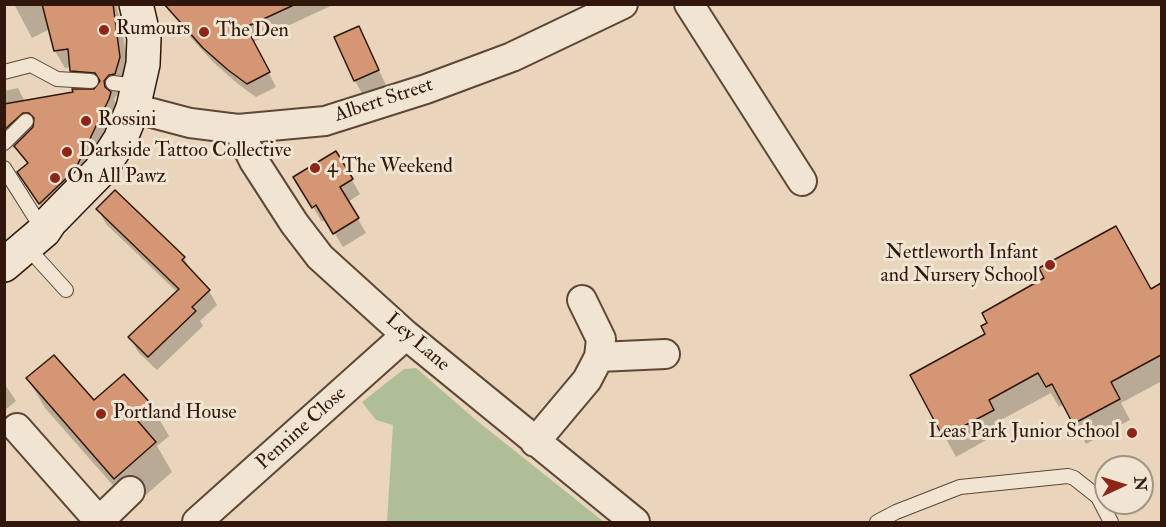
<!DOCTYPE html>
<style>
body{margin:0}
#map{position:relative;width:1166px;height:527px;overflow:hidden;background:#e8d5bb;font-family:"IM FELL Double Pica",serif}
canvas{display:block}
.frame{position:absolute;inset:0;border:6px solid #31170b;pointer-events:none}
.north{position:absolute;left:1094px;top:455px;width:60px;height:60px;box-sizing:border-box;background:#f0e4d3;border:2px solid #a49283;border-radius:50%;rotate:86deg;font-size:16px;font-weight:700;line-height:24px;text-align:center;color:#31170b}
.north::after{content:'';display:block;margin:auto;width:21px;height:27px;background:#8f2418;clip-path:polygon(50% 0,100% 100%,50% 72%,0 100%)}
</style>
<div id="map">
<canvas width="1166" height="527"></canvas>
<div class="frame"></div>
<div class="north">N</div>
</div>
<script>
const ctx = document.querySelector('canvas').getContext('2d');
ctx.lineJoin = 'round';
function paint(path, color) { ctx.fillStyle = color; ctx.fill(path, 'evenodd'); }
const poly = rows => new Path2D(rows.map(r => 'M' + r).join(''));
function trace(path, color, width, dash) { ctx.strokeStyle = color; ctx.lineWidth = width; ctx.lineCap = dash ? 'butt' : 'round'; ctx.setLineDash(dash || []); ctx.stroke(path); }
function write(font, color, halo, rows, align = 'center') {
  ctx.font = font + ' "IM FELL Double Pica",serif'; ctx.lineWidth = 6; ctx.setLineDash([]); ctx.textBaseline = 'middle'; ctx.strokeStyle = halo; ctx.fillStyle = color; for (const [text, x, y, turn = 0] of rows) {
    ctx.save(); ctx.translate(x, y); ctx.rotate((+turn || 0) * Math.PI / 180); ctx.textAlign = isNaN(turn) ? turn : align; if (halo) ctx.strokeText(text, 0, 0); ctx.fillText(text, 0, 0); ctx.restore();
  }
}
paint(poly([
 [416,368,476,420,604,522,387,522,393,425,376,420,362,402,404,369]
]), '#afbe95');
paint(poly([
 [14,4,116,4,122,27,129,75,125,91,119,92,114,99,120,110,50,220,19,172,28,165,16,146,13,148,4,138,4,91,18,88,25,102,93,92,93,89,82,88,71,67,65,68,55,51,50,29,32,38],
 [170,4,335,4,253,42,276,87,256,97,238,84,213,62,183,29],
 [359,28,386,85,363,95,355,81],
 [336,153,360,194,348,202,366,233,343,247,326,219,322,222,295,177],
 [98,209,184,258,192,272,209,291,217,305,200,321,203,326,157,370,138,352,130,337,177,292,106,224],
 [1162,285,1162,381,1121,403,1130,420,1086,444,1064,404,1059,407,1051,393,999,421,1004,430,956,457,912,376,1151,291],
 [28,379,94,402,152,407,169,436,157,446,172,472,132,507,45,408],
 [4,383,16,401,4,411]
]), '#0003');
const building = poly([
 [42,4,113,4,120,57,115,74,109,75,104,81,105,87,111,92,109,99,75,170,39,204,17,172,28,163,14,146,33,127,34,118,29,113,23,113,4,130,4,104,73,92,72,89,94,89,100,81,95,73,70,71,68,49,54,51,42,4],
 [164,4,296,4,246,27,270,72,247,84,228,70,203,48,164,4],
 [359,26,379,70,354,81,334,37,359,26],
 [336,151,353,179,340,187,359,218,333,234,316,205,312,208,293,177,336,151],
 [115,190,185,257,182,260,210,290,192,307,196,311,148,357,128,337,179,289,96,209,115,190],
 [1116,226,1151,289,1161,283,1161,355,1111,382,1120,399,1073,424,1052,384,1046,387,1038,373,989,400,994,410,943,437,910,375,985,334,981,326,987,323,982,313,1044,278,1039,268,1116,226],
 [54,355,94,400,124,374,153,406,137,420,156,442,114,479,26,378,54,355]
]);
paint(building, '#d59673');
trace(building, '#31170b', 1.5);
const lane = poly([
 [4,72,31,65,57,79,91,81],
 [113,83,138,86],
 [4,143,26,121],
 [4,168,43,230],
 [27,247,66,290],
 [877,522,896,512,960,487,1068,476,1074,478,1098,497,1111,522]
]);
const street = poly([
 [689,4,802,181],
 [133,108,190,123,238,129,325,121,426,89,512,57,623,4],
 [238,129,254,161,294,223,320,257,406,335,635,522],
 [599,357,665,354],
 [17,428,100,522],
 [535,442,587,380,599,357,601,339,582,300],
 [99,521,130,491],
 [197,522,406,335]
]);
const secondary = poly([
 [4,265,44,231,50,222,100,171,120,140,133,108,143,64,144,38,136,4]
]);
trace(lane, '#5f4637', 16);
trace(street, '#5f4637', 32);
trace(secondary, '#31170b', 36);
trace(lane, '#f0e4d3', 14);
trace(street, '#f0e4d3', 28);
trace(secondary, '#f0e4d3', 33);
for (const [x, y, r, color] of [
 [104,30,6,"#8f2418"],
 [204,32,6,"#8f2418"],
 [86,121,6,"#8f2418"],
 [67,152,6,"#8f2418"],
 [315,168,6,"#8f2418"],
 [55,178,6,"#8f2418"],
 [1050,265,6,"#8f2418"],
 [101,414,6,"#8f2418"],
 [1132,433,6,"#8f2418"]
]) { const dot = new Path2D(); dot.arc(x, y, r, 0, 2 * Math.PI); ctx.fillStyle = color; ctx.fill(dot); trace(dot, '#f0e4d3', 2); }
write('20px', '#31170b', '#f0e4d3', [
 ["Rumours",116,30],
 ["The Den",216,32],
 ["Rossini",98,121],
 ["Darkside Tattoo Collective",79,152],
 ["4 The Weekend",327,168],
 ["On All Pawz",67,178],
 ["Nettleworth Infant",1038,254,"right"],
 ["and Nursery School",1038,277,"right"],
 ["Portland House",113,414],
 ["Leas Park Junior School",1120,433,"right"]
], 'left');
write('20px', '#31170b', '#f0e4d3', [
 ["Albert Street",384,101,-18],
 ["Ley Lane",417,343,41],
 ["Pennine Close",302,429,-42]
]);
</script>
